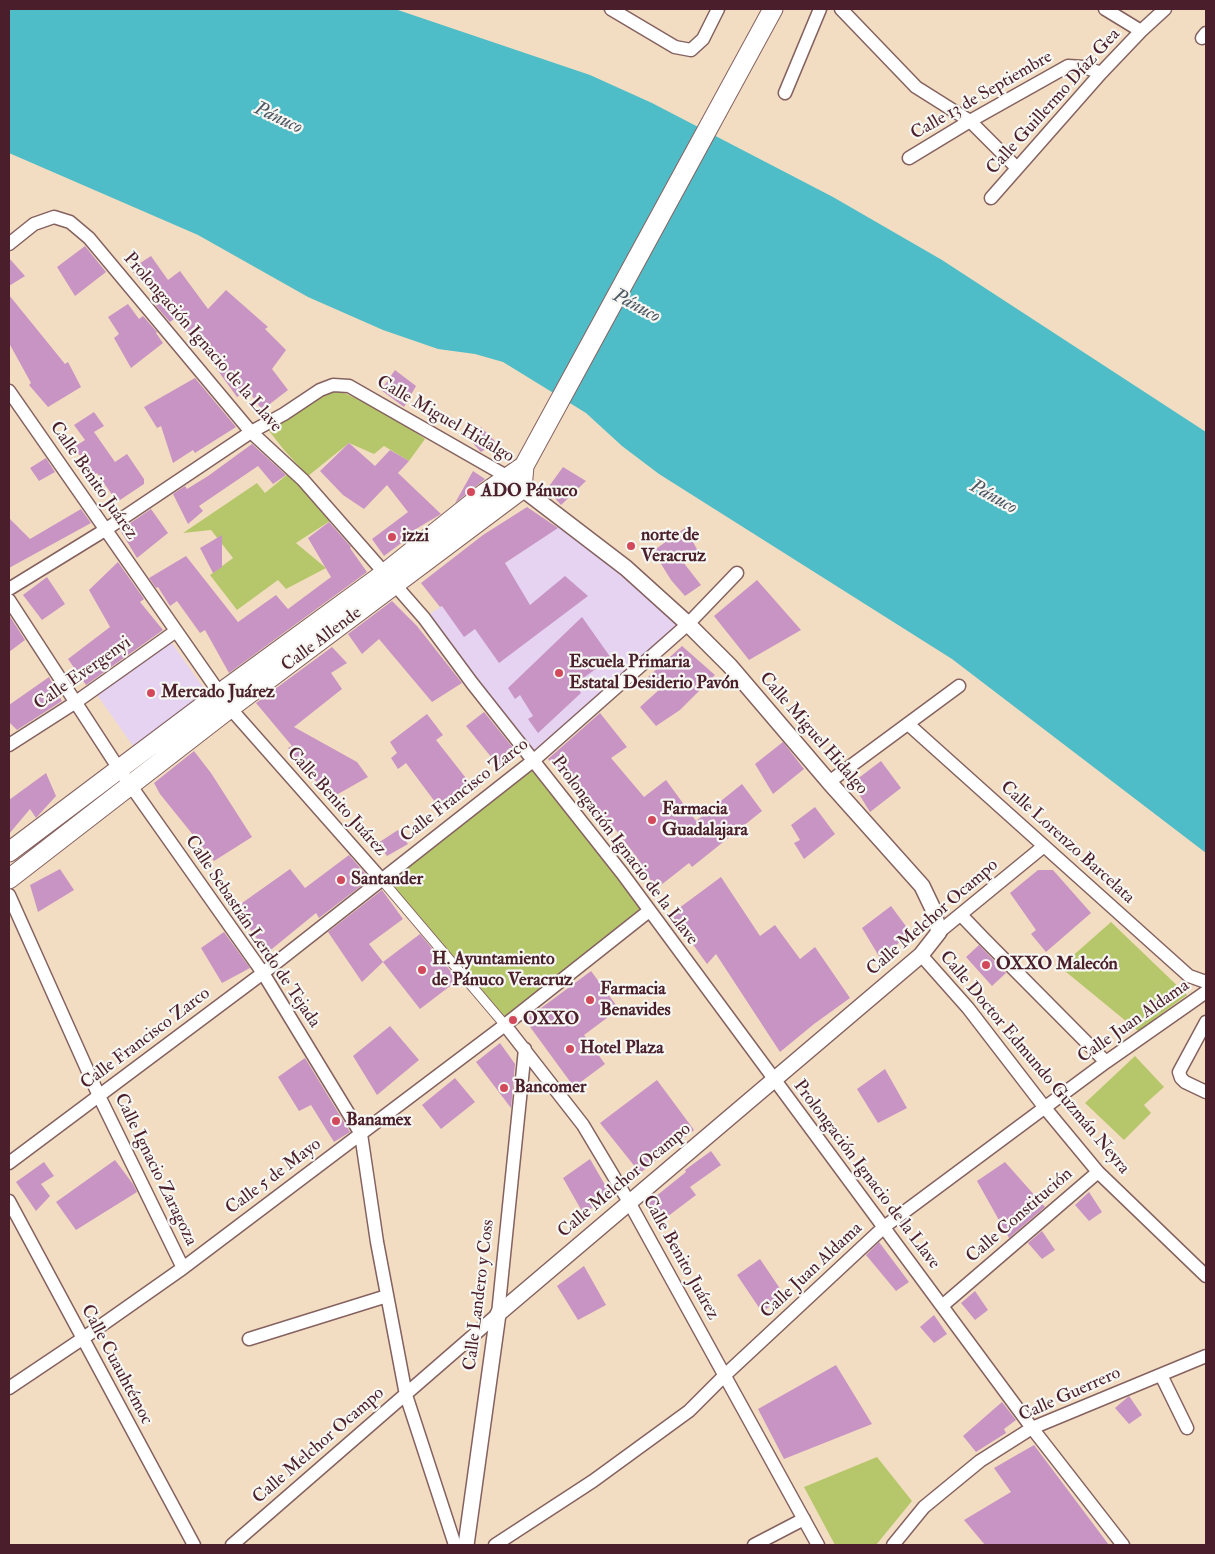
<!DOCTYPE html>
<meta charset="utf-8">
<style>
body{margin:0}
#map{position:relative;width:1215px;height:1554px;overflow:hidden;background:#f3ddc2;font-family:"IM FELL Double Pica",serif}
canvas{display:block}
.frame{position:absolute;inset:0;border:10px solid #4a1f2b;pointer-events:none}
</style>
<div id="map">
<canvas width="1215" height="1554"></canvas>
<div class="frame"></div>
</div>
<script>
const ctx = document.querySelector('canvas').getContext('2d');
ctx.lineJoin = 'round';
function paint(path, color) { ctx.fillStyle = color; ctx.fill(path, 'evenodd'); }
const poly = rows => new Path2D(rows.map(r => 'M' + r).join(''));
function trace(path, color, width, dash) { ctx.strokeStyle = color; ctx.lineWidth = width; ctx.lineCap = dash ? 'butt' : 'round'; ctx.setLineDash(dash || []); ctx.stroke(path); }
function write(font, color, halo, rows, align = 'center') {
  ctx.font = font + ' "IM FELL Double Pica",serif'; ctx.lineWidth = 4.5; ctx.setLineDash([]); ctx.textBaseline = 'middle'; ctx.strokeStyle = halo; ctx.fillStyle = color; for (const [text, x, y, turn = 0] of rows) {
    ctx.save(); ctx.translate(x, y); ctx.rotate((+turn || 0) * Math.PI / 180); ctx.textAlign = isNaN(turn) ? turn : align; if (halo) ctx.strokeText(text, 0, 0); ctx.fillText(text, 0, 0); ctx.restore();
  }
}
paint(poly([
 [567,521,690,622,534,760,424,618],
 [169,639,208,694,133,746,95,692]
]), '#e5d3f1');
paint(poly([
 [335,389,385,411,425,439,409,461,384,446,374,454,349,443,308,476,284,450,266,427,309,401],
 [289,473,330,521,296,543,326,568,286,589,278,580,237,610,210,575,233,558,211,530,183,533,257,483,265,493],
 [534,760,649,911,505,1025,381,879],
 [1111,922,1187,995,1138,1031,1060,967],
 [1135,1056,1164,1087,1144,1105,1151,1113,1124,1140,1085,1103],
 [877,1457,912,1501,876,1545,835,1545,804,1487]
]), '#b6c76b');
paint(poly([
 [9,9,395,9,590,75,652,103,833,197,942,260,1206,432,1206,853,952,659,659,474,622,446,586,413,503,362,475,354,438,349,383,330,308,297,198,235,9,153]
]), '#4fbdc7');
paint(poly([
 [85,246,106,272,75,296,57,267],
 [151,256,168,280,180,271,208,309,226,290,268,327,265,329,286,350,272,369,288,390,262,410,248,390,237,397,200,346,199,347,174,319,170,322,156,306,158,304,144,280,140,282,131,269],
 [9,258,25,276,9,286],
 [9,295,65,364,68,362,81,387,48,407,29,385,31,383,9,343],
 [128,304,139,319,143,316,157,332,156,333,163,343,131,368,114,338,119,334,108,317],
 [395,370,416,386,404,407,381,390],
 [195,378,236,427,198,451,195,453,193,450,173,463,161,426,157,428,144,407],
 [94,412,104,426,94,432,115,462,127,454,144,479,144,484,117,502,97,473,90,478,83,466,86,464,74,447,85,440,74,425],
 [481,427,496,442,481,452,467,437],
 [349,443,375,466,390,450,409,461,398,473,441,514,411,532,412,535,384,556,372,539,408,512,387,485,364,509,343,495,320,471],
 [252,444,286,475,273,484,258,466,199,506,203,511,188,524,173,494,185,486,187,489,208,476],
 [46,458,55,472,39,481,30,468],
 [563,467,586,481,561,505,547,489],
 [473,471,485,479,455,503],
 [527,507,558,528,505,563,530,605,565,576,588,596,499,663,475,629,464,637,442,606,440,607,421,583,483,535],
 [81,509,91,523,9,568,9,518,30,539],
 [151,509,168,533,137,558,120,530],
 [329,522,351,547,350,548,367,572,229,673,205,630,200,633,177,601,170,606,158,587,156,588,149,578,186,556,238,622,276,595,288,609,331,577,308,538],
 [685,528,698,551,683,562,701,585,685,596,671,580,653,551],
 [222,535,222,567,213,573,200,548],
 [118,562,144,599,140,602,163,630,86,685,68,659,110,627,89,590],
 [47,577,65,604,42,620,23,595],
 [757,580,801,630,749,660,714,616],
 [392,601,417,626,462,683,432,702,379,639,362,654,348,634],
 [9,615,25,640,9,652],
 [582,617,611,658,575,684,581,693,538,733,528,719,533,716,520,695,515,699,508,688],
 [682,646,715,675,680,710,656,726,640,707,660,689,648,677],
 [332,647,347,663,331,673,342,689,294,727,357,762,368,777,331,798,321,783,319,785,288,748,292,746,256,703],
 [49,677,62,701,17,730,9,722,9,705],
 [484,712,518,754,500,768,466,726],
 [600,713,627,747,611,758,644,797,666,780,696,821,742,784,762,811,692,867,689,863,656,889,638,859,606,817,597,823,571,784,548,759],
 [427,714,443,735,436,740,469,782,438,806,406,763,398,769,391,758,397,753,390,742],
 [783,742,804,769,773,794,755,764],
 [194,751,211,773,252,837,214,861,160,794,154,783],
 [881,761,901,788,870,812,852,783],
 [46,773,56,796,36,818,30,809,9,834,9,800],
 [815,807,835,834,804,859,794,843,800,840,791,825],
 [398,830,408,844,387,856,378,843],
 [349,855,370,879,319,918,316,913,267,953,235,908,290,869,305,888],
 [60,869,74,890,38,912,30,885],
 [1038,870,1053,870,1091,913,1046,952,1031,934,1036,930,1010,893],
 [721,877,760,936,775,925,800,959,815,947,850,998,814,1024,780,1052,716,954,707,964,671,914],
 [382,890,403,919,369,944,383,962,362,982,328,932],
 [891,906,911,933,880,958,862,928],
 [224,932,250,968,222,983,201,948],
 [420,934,458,980,420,1009,383,962],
 [979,945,1006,973,992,986,966,957],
 [591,971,619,1009,584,1035,605,1064,574,1087,525,1020],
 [390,1026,419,1060,377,1095,353,1056],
 [500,1043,515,1064,511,1108,476,1062],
 [305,1058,350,1132,334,1142,311,1105,299,1111,278,1077],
 [885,1069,907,1108,878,1123,857,1089],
 [455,1078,475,1102,441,1129,422,1105],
 [657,1080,694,1130,640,1173,600,1123],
 [711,1151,721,1165,690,1187,696,1195,659,1223,645,1205,686,1172,685,1170],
 [590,1159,612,1197,583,1213,563,1178],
 [115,1160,133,1184,137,1192,76,1230,56,1202],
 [44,1162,54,1176,41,1184,50,1196,36,1211,16,1182],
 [1005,1162,1045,1207,1009,1238,977,1181],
 [1089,1192,1102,1212,1089,1221,1075,1205],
 [1042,1231,1055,1250,1042,1259,1028,1243],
 [879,1242,909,1282,896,1291,866,1255],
 [760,1259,785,1296,762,1312,737,1275],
 [584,1266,606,1305,578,1320,557,1286],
 [975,1291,988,1310,975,1320,961,1303],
 [934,1315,947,1334,934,1343,920,1327],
 [836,1365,872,1424,784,1459,758,1409],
 [1129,1396,1142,1415,1129,1424,1115,1408],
 [1002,1402,1016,1420,1004,1429,1006,1433,976,1452,963,1436],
 [1034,1445,1109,1545,985,1545,964,1520,1011,1492,994,1468]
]), '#c894c3');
const pedestrian = poly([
 [381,879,505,1025]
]);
const minor = poly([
 [611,9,675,47,691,50,703,39,718,9],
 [841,9,916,87,970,121,1017,168],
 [1105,9,1141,31],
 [1202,38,1206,33],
 [785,93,820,9],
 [909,158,970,121,1068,66,1084,67,1101,73],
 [991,198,1101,73,1141,31,1165,9],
 [9,244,34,224,54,217,70,222,89,238,251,432,303,480,424,618,472,683,622,873,1032,1428,1123,1545],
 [9,391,230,708,381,879],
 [9,589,105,530,251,432,284,414,320,390,333,385,349,386,508,477],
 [9,600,119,769,263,973,361,1134,377,1242,406,1395,455,1545],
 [908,724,1189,976,1206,982],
 [9,745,76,702,176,631],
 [829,782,959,686],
 [9,895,99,1096,183,1268],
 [961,915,984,939,1106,1062],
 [939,932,1044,846],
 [921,955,968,1008,1045,1108,1098,1172,1206,1276],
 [1206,1022,1179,1072,1181,1078,1185,1082,1206,1092],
 [505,1025,583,1125,629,1202,818,1545],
 [9,1163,263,973,534,760,688,624,737,573],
 [9,1201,194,1545],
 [942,1306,1098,1172],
 [249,1339,387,1296],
 [1161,1375,1187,1428],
 [9,1388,82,1339,183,1268,505,1025,649,911],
 [232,1545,498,1314,525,1049],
 [495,1545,593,1481,689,1411,725,1375,884,1227,1106,1062,1206,992],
 [754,1545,804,1519],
 [893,1545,924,1507,980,1461,1032,1428,1206,1356]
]);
const tertiary = poly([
 [466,1545,498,1314,921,955,939,932,933,909,922,886,829,782,730,666,688,624,626,568,515,483]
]);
const primary = poly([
 [9,852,219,694,385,573,485,493,524,466],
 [9,879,230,708,522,489,524,466,773,9]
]);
trace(pedestrian, '#856260', 11);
trace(minor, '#856260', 15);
trace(tertiary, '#856260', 18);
trace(primary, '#856260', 21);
trace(pedestrian, '#fff', 9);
trace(minor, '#fff', 12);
trace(tertiary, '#fff', 15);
trace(primary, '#fff', 19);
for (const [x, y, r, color] of [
 [471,492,5,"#d1495b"],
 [392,537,5,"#d1495b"],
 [631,546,5,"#d1495b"],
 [559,673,5,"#d1495b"],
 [151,693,5,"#d1495b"],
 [652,820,5,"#d1495b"],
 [341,880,5,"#d1495b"],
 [986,965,5,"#d1495b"],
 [422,970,5,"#d1495b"],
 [590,1000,5,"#d1495b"],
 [513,1020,5,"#d1495b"],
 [570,1049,5,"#d1495b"],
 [504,1088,5,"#d1495b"],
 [336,1121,5,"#d1495b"]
]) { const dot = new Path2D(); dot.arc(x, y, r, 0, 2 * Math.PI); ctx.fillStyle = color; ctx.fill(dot); trace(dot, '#f6f6f2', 2); }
write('18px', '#4a1f2b', '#f6f6f2', [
 ["Calle 13 de Septiembre",982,96,-30],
 ["Calle Guillermo Díaz Gea",1054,102,-48],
 ["Prolongación Ignacio de la Llave",202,343,49],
 ["Calle Miguel Hidalgo",445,420,30],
 ["Calle Benito Juárez",93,481,55],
 ["Calle Allende",322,640,-37],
 ["Calle Evergenyi",83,674,-35],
 ["Calle Miguel Hidalgo",813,734,49],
 ["Calle Francisco Zarco",465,791,-38],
 ["Calle Benito Juárez",336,802,48],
 ["Calle Lorenzo Barcelata",1067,843,42],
 ["Prolongación Ignacio de la Llave",624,851,53],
 ["Calle Melchor Ocampo",933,918,-41],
 ["Calle Sebastián Lerdo de Tejada",252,932,56],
 ["Calle Juan Aldama",1134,1022,-35],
 ["Calle Francisco Zarco",146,1039,-37],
 ["Calle Doctor Edmundo Guzmán Neyra",1034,1063,50],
 ["Calle Ignacio Zaragoza",155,1170,64],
 ["Prolongación Ignacio de la Llave",866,1175,53],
 ["Calle 5 de Mayo",274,1177,-37],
 ["Calle Melchor Ocampo",625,1181,-40],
 ["Calle Constitución",1020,1216,-41],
 ["Calle Benito Juárez",680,1258,61],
 ["Calle Juan Aldama",812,1271,-43],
 ["Calle Landero y Coss",480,1295,-83],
 ["Calle Cuauhtémoc",116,1365,62],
 ["Calle Guerrero",1070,1395,-24],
 ["Calle Melchor Ocampo",319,1446,-41]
]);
write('bold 18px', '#4a1f2b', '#f6f6f2', [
 ["ADO Pánuco",481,492],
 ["norte de",641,536],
 ["Veracruz",641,557],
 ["izzi",402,537],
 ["Escuela Primaria",569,663],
 ["Estatal Desiderio Pavón",569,684],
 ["Mercado Juárez",161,693],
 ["Farmacia",662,810],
 ["Guadalajara",662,831],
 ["Santander",351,880],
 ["H. Ayuntamiento",432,960],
 ["de Pánuco Veracruz",432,981],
 ["OXXO Malecón",996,965],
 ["Farmacia",600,990],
 ["Benavides",600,1011],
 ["OXXO",523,1020],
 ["Hotel Plaza",580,1049],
 ["Bancomer",514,1088],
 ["Banamex",346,1121]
], 'left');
write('italic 19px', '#4c5662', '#f6f6f2', [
 ["Pánuco",278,119,25],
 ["Pánuco",636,307,28],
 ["Pánuco",993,498,29]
]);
</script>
